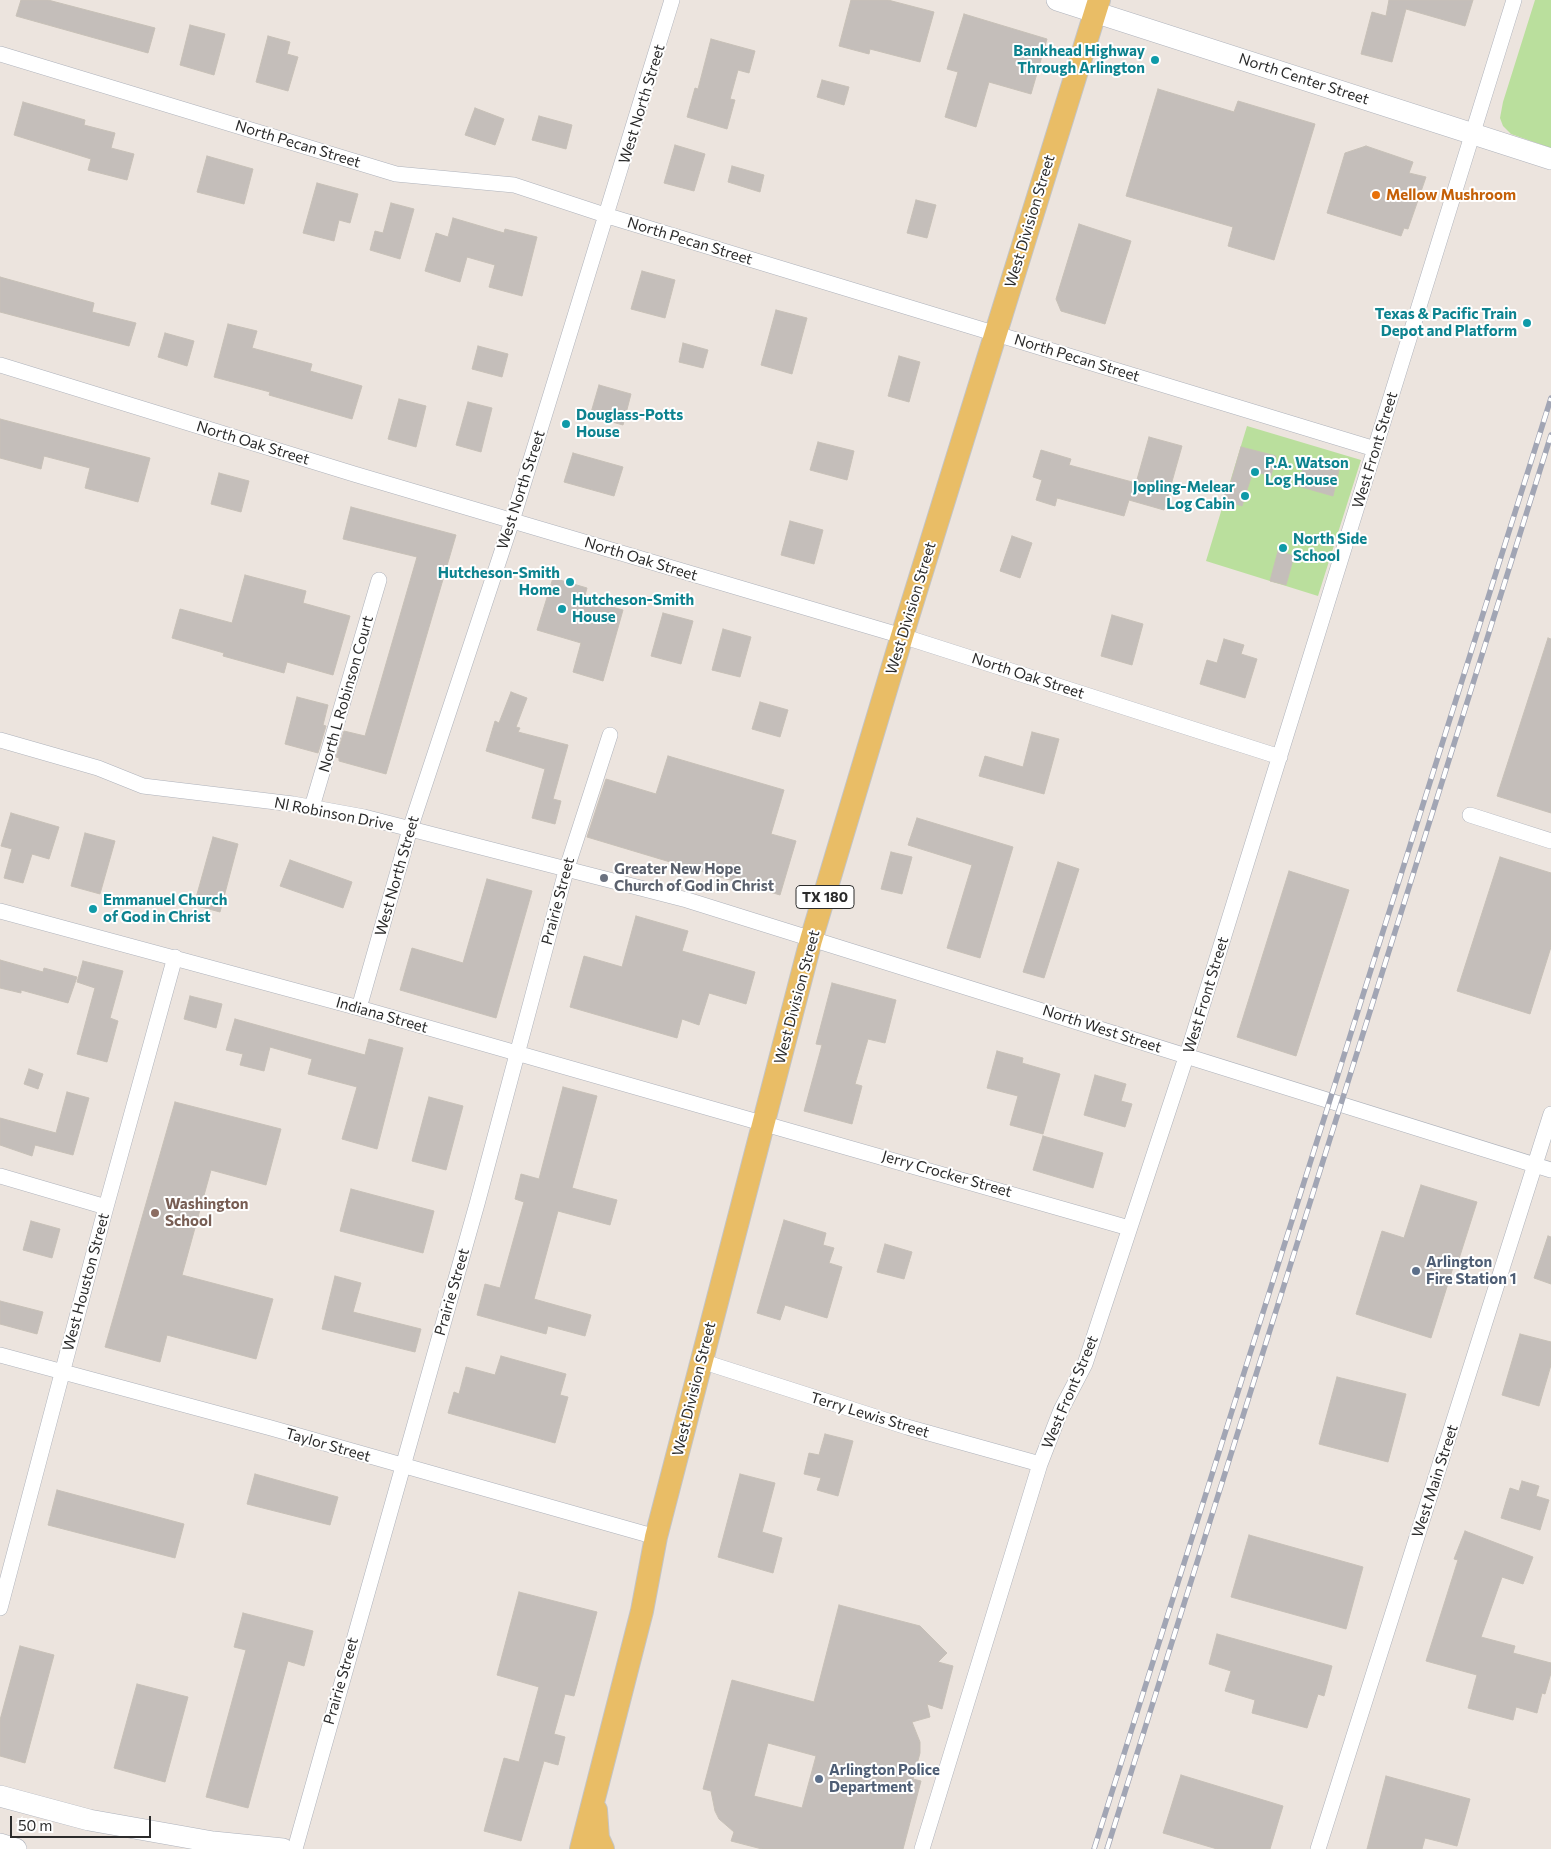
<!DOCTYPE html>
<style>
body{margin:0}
#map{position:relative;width:1551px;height:1849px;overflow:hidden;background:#ece4de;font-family:Commissioner,sans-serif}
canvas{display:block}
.scale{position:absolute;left:10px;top:1816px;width:141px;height:22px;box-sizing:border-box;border:2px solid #2b2b2b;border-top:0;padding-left:6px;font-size:15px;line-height:18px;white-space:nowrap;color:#2b2b2b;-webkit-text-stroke:4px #fff;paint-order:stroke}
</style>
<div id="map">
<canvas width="1551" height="1849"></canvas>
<div class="scale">50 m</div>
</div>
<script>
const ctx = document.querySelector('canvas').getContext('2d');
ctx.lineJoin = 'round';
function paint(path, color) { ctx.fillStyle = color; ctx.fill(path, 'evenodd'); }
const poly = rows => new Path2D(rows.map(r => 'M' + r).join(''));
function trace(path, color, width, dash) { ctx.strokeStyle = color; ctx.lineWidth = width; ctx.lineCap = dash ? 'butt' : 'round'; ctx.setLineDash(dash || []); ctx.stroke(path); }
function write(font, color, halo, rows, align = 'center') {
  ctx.font = font + ' Commissioner,sans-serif'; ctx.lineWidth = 4; ctx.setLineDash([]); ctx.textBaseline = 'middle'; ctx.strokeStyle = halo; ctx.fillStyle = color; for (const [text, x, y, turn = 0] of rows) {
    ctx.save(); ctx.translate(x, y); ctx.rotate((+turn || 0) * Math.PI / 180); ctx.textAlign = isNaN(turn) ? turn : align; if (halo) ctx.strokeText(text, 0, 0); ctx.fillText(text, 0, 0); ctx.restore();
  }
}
paint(poly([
 [1535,0,1551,0,1551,148,1511,134,1503,126,1500,118,1503,102],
 [1247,426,1361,460,1318,596,1206,561]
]), '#badf9d');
const building = poly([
 [21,0,48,0,155,28,148,53,16,16,21,0],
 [851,0,888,0,934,12,920,62,870,49,869,54,839,46,851,0],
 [1389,0,1473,0,1465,26,1406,9,1392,62,1361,54,1372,12,1386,16,1389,0],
 [964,14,1047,39,1031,94,989,82,976,127,945,117,958,72,947,69,964,14],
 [190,25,225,34,214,75,180,65,190,25],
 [268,36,290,42,287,54,298,57,288,91,256,82,268,36],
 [711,39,755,51,749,73,738,70,730,99,735,100,727,129,687,117,695,88,698,89,711,39],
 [822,80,849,87,844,105,817,97,822,80],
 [1158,89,1234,112,1238,101,1315,124,1274,260,1228,246,1233,227,1126,196,1158,89],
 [23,102,85,120,84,125,115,133,111,148,134,154,127,180,88,170,91,159,14,135,23,102],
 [475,108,504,119,495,145,465,135,475,108],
 [539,116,572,125,566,149,532,140,539,116],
 [675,145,705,154,694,191,664,183,675,145],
 [1366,146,1413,162,1409,173,1426,177,1408,229,1404,228,1401,236,1327,213,1345,153,1366,146],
 [207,156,253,169,244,204,197,192,207,156],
 [732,166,764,175,760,192,728,182,732,166],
 [317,183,358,194,350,223,339,220,334,241,303,233,317,183],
 [916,200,936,205,927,238,907,233,916,200],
 [391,203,414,209,400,259,370,250,375,231,383,233,391,203],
 [453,218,504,233,505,229,537,237,522,296,489,287,495,265,467,257,460,282,425,271,436,233,448,237,453,218],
 [1079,224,1131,241,1105,324,1061,311,1056,299,1079,224],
 [642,271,675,280,665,318,631,309,642,271],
 [0,277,94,303,92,312,136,323,129,346,0,312,0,277],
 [776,310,807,318,792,374,761,365,776,310],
 [228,324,257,331,252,348,312,364,310,371,362,386,352,419,269,395,270,392,214,377,228,324],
 [165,333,194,341,187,366,158,357,165,333],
 [683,343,708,350,703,368,679,362,683,343],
 [478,346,508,354,502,377,472,369,478,346],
 [899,356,920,362,909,402,888,396,899,356],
 [599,385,631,394,623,425,590,416,599,385],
 [399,399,426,406,416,447,388,439,399,399],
 [468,402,492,408,481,452,456,445,468,402],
 [0,419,150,458,138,502,85,488,90,468,44,456,41,469,0,458,0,419],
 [1149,437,1182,446,1164,510,1129,500,1124,516,1057,498,1055,506,1036,500,1042,480,1033,477,1041,450,1071,459,1069,465,1136,483,1149,437],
 [818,442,854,451,847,480,810,470,818,442],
 [1241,447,1276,456,1271,476,1253,471,1242,506,1223,500,1228,485,1230,485,1241,447],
 [573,453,623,467,614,496,564,482,573,453],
 [1305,461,1339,470,1333,496,1298,486,1305,461],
 [219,473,249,481,241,512,211,504,219,473],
 [351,507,456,535,386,774,339,761,339,758,336,757,344,731,365,736,417,557,343,539,351,507],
 [790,521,823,530,814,564,781,555,790,521],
 [1012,536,1032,543,1020,578,1000,571,1012,536],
 [1278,551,1294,556,1286,585,1270,581,1278,551],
 [245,575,306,591,303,603,350,616,333,675,287,662,284,673,223,656,224,653,172,638,180,609,232,623,245,575],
 [553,578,587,588,584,599,623,610,603,681,573,672,581,643,537,630,553,578],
 [663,613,693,621,681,664,651,656,663,613],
 [1112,615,1143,624,1132,665,1101,656,1112,615],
 [723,629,751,637,740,677,712,670,723,629],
 [1548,638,1551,639,1551,813,1497,796,1548,638],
 [1224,639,1244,645,1241,654,1257,659,1245,698,1200,684,1207,660,1217,663,1224,639],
 [511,692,527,698,516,727,520,728,518,732,568,745,553,799,561,801,555,824,532,818,545,769,486,751,495,721,499,723,511,692],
 [297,697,328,705,323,725,326,726,318,753,285,744,297,697],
 [760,702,788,710,780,737,752,729,760,702],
 [1032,732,1059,739,1044,794,979,776,985,756,1023,767,1032,732],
 [668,756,784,790,771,834,796,841,780,895,587,837,606,779,656,794,668,756],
 [11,813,59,827,49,859,32,854,23,883,4,878,12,849,1,846,11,813],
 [917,818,1013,847,980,958,947,948,972,865,908,845,917,818],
 [85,833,115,841,100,894,71,886,85,833],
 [213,837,238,844,220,912,194,905,213,837],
 [891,852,912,857,902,894,881,889,891,852],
 [1500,857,1551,873,1551,947,1530,1014,1457,991,1500,857],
 [290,860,352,882,343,908,280,886,290,860],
 [1058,862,1079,869,1044,978,1023,972,1058,862],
 [1289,871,1349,890,1296,1056,1237,1037,1289,871],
 [487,879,532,891,496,1018,400,990,412,948,463,963,487,879],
 [636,916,688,931,682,951,755,972,746,1004,709,993,699,1025,682,1019,677,1038,570,1007,584,956,622,967,636,916],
 [0,960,43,972,44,968,77,977,68,1003,21,990,21,993,0,988,0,960],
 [83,961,123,971,110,1018,118,1021,107,1062,77,1054,95,988,77,982,83,961],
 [832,983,896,1000,885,1043,868,1039,855,1084,862,1086,852,1124,804,1111,822,1045,816,1044,832,983],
 [190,996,222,1004,216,1028,184,1019,190,996],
 [235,1019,365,1055,369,1039,403,1048,377,1149,342,1139,357,1087,308,1074,312,1059,270,1047,264,1071,240,1065,243,1054,226,1050,235,1019],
 [997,1051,1023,1058,1022,1063,1060,1074,1043,1134,1010,1125,1018,1096,987,1088,997,1051],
 [29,1069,43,1074,38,1089,24,1084,29,1069],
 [1095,1075,1126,1084,1121,1101,1132,1104,1125,1127,1084,1115,1095,1075],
 [563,1087,597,1096,572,1188,617,1200,610,1225,558,1211,534,1299,591,1315,585,1336,548,1326,546,1334,477,1315,485,1284,500,1288,524,1202,515,1199,521,1174,539,1179,563,1087],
 [67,1092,89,1098,73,1155,35,1145,32,1156,0,1145,0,1118,56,1133,67,1092],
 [429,1097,463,1106,446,1170,412,1161,429,1097],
 [175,1102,281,1129,266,1185,211,1170,182,1275,273,1299,256,1359,167,1335,160,1362,105,1347,175,1102],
 [1043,1136,1103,1153,1093,1188,1033,1170,1043,1136],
 [1421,1185,1477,1202,1458,1262,1455,1261,1431,1338,1356,1314,1382,1231,1404,1238,1421,1185],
 [351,1189,434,1211,423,1253,340,1231,351,1189],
 [784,1220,826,1233,823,1245,834,1248,829,1263,842,1267,827,1318,785,1305,780,1320,757,1313,784,1220],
 [31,1221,60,1229,52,1258,23,1250,31,1221],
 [1548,1236,1551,1237,1551,1284,1534,1278,1548,1236],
 [885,1244,912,1252,904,1279,877,1272,885,1244],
 [335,1276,361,1283,353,1312,421,1329,415,1352,322,1329,335,1276],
 [0,1301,43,1312,37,1334,0,1324,0,1301],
 [1520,1334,1551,1342,1551,1365,1539,1406,1502,1395,1520,1334],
 [501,1356,566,1374,560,1395,568,1397,555,1443,448,1413,454,1392,459,1394,466,1367,495,1375,501,1356],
 [1337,1377,1406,1394,1388,1462,1319,1444,1337,1377],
 [825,1434,853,1441,838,1496,817,1490,821,1478,804,1474,809,1453,819,1455,825,1434],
 [255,1474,338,1497,330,1525,247,1504,255,1474],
 [740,1474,775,1483,762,1532,782,1538,773,1573,718,1557,740,1474],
 [1522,1481,1539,1486,1536,1496,1549,1500,1540,1530,1501,1518,1510,1488,1519,1491,1522,1481],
 [57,1490,184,1524,175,1558,48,1525,57,1490],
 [1465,1531,1533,1557,1523,1584,1502,1577,1481,1637,1515,1646,1513,1653,1551,1663,1551,1673,1545,1694,1542,1693,1537,1713,1516,1707,1513,1720,1468,1708,1477,1675,1426,1661,1458,1560,1454,1559,1465,1531],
 [1249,1535,1363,1567,1346,1629,1231,1597,1249,1535],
 [519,1592,597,1612,574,1696,565,1694,554,1734,565,1737,558,1765,544,1761,521,1841,484,1831,504,1758,519,1762,539,1687,497,1675,519,1592],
 [839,1605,920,1626,947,1653,938,1662,953,1666,942,1709,927,1704,930,1717,912,1722,920,1742,920,1753,913,1779,921,1781,903,1849,762,1849,731,1841,734,1832,719,1819,715,1811,711,1791,703,1789,732,1680,814,1702,839,1605],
 [768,1743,816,1756,802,1808,754,1796,768,1743],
 [243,1613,313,1631,304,1666,288,1661,248,1808,206,1797,246,1650,234,1647,243,1613],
 [1217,1634,1332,1666,1324,1696,1318,1694,1307,1728,1252,1713,1255,1700,1225,1691,1231,1671,1209,1664,1217,1634],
 [20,1646,54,1655,25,1763,0,1756,0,1720,20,1646],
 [137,1684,188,1697,165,1782,114,1768,137,1684],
 [1181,1775,1283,1806,1270,1849,1217,1849,1163,1833,1181,1775],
 [1386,1776,1470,1799,1457,1846,1425,1838,1422,1849,1367,1849,1386,1776]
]);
paint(building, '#c4beba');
trace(building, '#c7c0b7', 1);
const street = poly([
 [0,54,396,174,514,185,608,216,1375,449],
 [0,365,354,474,902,636,1280,757],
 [0,740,98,768,143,786,293,804,364,817,687,900,1551,1170],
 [312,807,379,580],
 [1470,815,1551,841],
 [0,911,359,1008,1129,1228],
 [359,1008,410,829,512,521,672,0],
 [0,1176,106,1207],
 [0,1355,271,1428,656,1537],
 [701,1361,907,1427,1040,1464],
 [0,1608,106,1207,175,957],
 [295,1849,477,1204,566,871,610,735],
 [922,1849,1040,1464,1061,1410,1085,1364,1192,1039,1514,0],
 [1318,1849,1551,1114]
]);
const secondary = poly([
 [1057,0,1551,159],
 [0,1796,89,1820,213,1842,283,1849],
 [0,1844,16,1849]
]);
const primary = poly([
 [596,1810,598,1838,603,1849],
 [581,1849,642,1611,656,1537,811,940,902,636,1099,0]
]);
trace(street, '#aeb2bb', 16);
trace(secondary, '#aeb2bb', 22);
trace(primary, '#c4c4c4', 24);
trace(street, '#fff', 15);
trace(secondary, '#fff', 21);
trace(primary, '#e9bd66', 22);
const rail = poly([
 [1094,1849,1551,398],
 [1107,1849,1551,435]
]);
trace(rail, '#a1a5b4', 5.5);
trace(rail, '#fff', 4, [11]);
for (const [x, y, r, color] of [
 [1155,60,5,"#0f9aa8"],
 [1376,195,5,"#e8710a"],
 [1527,323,5,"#0f9aa8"],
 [566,424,5,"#0f9aa8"],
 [1255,472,5,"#0f9aa8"],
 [1245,496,5,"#0f9aa8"],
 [1283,548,5,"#0f9aa8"],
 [570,582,5,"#0f9aa8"],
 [562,609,5,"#0f9aa8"],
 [604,878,5,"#6b7280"],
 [93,909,5,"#0f9aa8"],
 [155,1213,5,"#8d6e63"],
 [1416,1271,5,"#5c6f8a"],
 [819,1779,5,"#5c6f8a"]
]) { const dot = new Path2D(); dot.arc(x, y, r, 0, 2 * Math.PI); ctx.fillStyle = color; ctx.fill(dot); trace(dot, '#fff', 2); }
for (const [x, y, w] of [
 [825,897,58]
]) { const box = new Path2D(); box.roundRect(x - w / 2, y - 11.5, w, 23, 4); ctx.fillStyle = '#fff'; ctx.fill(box); trace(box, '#2b2b2b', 1); }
write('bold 14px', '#2b2b2b', null, [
 ["TX 180",825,897]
]);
write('bold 15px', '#0d838f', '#fff', [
 ["Bankhead Highway",1145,51,"right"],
 ["Through Arlington",1145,68,"right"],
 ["Texas & Pacific Train",1517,314,"right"],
 ["Depot and Platform",1517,331,"right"],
 ["Douglass-Potts",576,415],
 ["House",576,432],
 ["P.A. Watson",1265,463],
 ["Log House",1265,480],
 ["Jopling-Melear",1235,487,"right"],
 ["Log Cabin",1235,504,"right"],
 ["North Side",1293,539],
 ["School",1293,556],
 ["Hutcheson-Smith",560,573,"right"],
 ["Home",560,590,"right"],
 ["Hutcheson-Smith",572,600],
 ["House",572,617],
 ["Emmanuel Church",103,900],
 ["of God in Christ",103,917]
], 'left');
write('15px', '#2b2b2b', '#fff', [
 ["North Center Street",1304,79,18],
 ["West North Street",642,104,-73],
 ["North Pecan Street",298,144,17],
 ["West Division Street",1030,221,-73],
 ["North Pecan Street",690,241,17],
 ["North Pecan Street",1077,358,17],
 ["North Oak Street",253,443,17],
 ["West Front Street",1375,450,-73],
 ["West North Street",521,490,-72],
 ["North Oak Street",641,559,17],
 ["West Division Street",911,608,-73],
 ["North Oak Street",1028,676,18],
 ["North L Robinson Court",346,694,-74],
 ["Nl Robinson Drive",334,814,11],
 ["West North Street",397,876,-74],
 ["Prairie Street",558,901,-75],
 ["West Front Street",1206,995,-73],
 ["West Division Street",797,997,-75],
 ["Indiana Street",382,1015,16],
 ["North West Street",1102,1029,18],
 ["Jerry Crocker Street",947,1174,16],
 ["West Houston Street",86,1282,-75],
 ["Prairie Street",452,1292,-74],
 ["West Division Street",694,1389,-76],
 ["West Front Street",1070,1392,-67],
 ["Terry Lewis Street",870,1415,17],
 ["Taylor Street",328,1445,16],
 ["West Main Street",1435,1481,-72],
 ["Prairie Street",341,1681,-74]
]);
write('bold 15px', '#c56008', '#fff', [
 ["Mellow Mushroom",1386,195]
], 'left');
write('bold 15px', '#5b616d', '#fff', [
 ["Greater New Hope",614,869],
 ["Church of God in Christ",614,886]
], 'left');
write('bold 15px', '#785e54', '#fff', [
 ["Washington",165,1204],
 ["School",165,1221]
], 'left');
write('bold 15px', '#4e5e75', '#fff', [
 ["Arlington",1426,1262],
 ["Fire Station 1",1426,1279],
 ["Arlington Police",829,1770],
 ["Department",829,1787]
], 'left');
</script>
